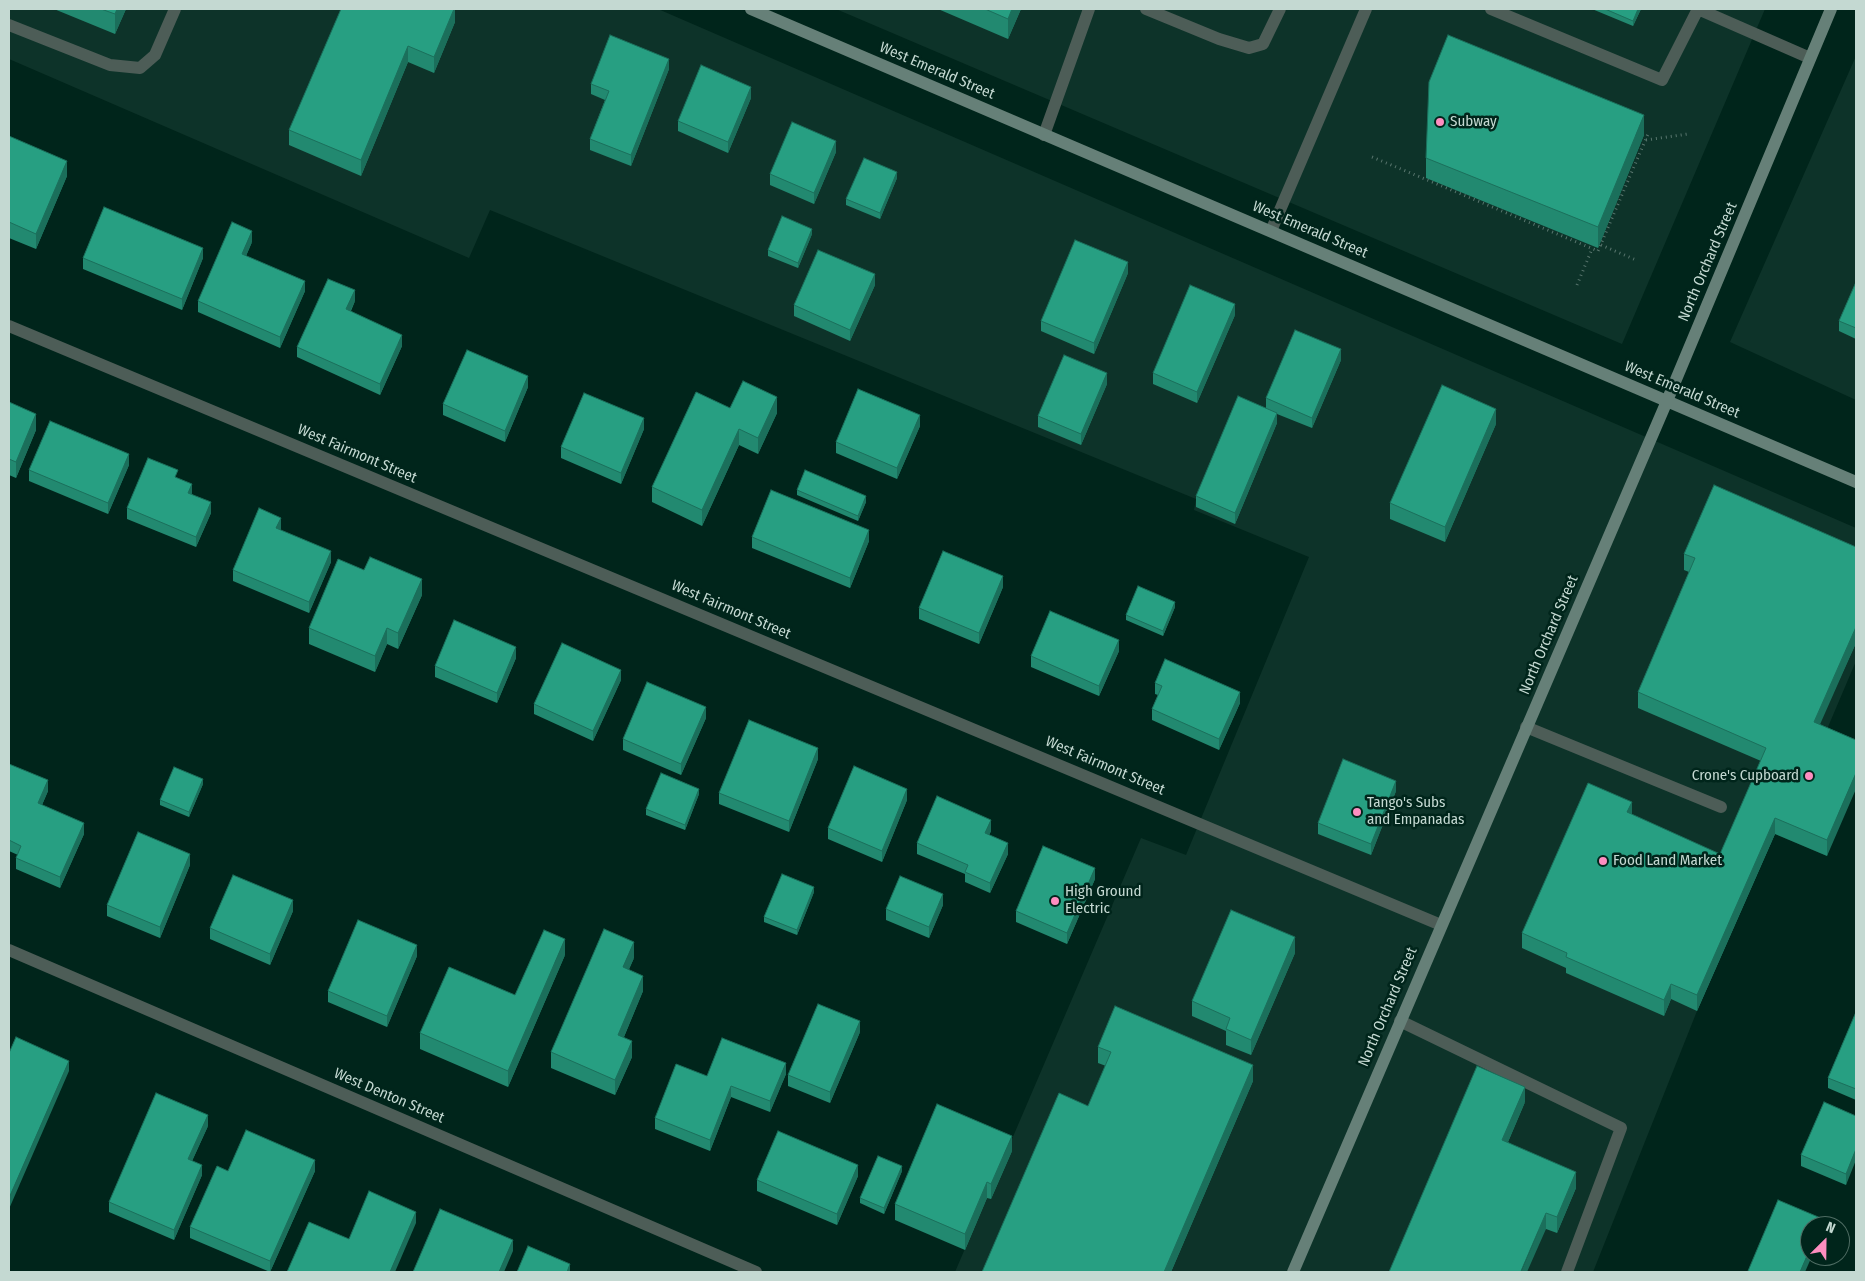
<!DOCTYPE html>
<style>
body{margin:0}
#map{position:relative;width:1865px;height:1281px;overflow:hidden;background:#00251b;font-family:"Fira Sans Condensed",sans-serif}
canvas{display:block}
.frame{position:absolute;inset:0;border:10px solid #c4d9d2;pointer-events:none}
.north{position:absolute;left:1800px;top:1216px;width:50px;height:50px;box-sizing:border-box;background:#00251b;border:1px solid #4e6d64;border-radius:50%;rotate:23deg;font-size:14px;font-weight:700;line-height:20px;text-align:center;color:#c4d9d2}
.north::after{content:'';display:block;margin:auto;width:18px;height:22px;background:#fd8ec0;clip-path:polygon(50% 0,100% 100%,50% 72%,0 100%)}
</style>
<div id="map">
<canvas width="1865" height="1281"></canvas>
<div class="frame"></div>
<div class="north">N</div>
</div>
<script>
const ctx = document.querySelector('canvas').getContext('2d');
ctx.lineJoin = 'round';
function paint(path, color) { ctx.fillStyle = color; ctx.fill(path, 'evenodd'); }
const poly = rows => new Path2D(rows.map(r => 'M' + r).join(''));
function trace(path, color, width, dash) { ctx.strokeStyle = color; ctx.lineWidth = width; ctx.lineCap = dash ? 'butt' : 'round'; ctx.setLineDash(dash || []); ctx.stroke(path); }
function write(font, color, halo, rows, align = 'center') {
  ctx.font = font + ' "Fira Sans Condensed",sans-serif'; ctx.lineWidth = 5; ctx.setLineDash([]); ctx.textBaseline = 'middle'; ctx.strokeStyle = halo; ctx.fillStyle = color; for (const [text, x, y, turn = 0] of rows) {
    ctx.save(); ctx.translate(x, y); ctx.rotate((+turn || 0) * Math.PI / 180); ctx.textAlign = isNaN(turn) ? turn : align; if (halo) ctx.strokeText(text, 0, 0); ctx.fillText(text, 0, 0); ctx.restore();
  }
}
paint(poly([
 [9,9,658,9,1856,528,1856,661,1822,741,1827,856,1775,834,1697,1011,1593,1272,955,1272,1141,838,1186,855,1309,557,1194,510,1196,499,490,210,469,258,9,59],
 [836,9,1765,9,1622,344],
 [1856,56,1856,400,1730,342]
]), '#0d3329');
trace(poly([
 [1646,140,1688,134],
 [1372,157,1598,251,1648,134],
 [1601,245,1636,260],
 [1577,285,1592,249]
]), '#59766e', 3, [1, 4]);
trace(poly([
 [1146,9,1219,39,1249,48,1263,44,1280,9],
 [1491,9,1662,80,1698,9],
 [1698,9,1810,58],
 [9,25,110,65,140,68,155,55,175,9],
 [1044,135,1089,9],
 [1271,231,1366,9],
 [1526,727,1721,807],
 [1400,1021,1621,1128,1567,1272]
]), '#4d5d57', 12);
trace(poly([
 [9,326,1441,925],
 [9,950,756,1272]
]), '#4d5d57', 12);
trace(poly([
 [751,9,1856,482],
 [1293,1272,1667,401,1831,9]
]), '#668078', 12);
paint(poly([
 [54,9,126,9,115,34],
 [455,9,455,22,434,73,408,62,361,176,289,145,289,130],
 [938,9,1021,9,1008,39],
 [1592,9,1641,9,1633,26],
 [669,69,631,166,590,150,590,139,605,100,591,94,591,84],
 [751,98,728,153,678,131,678,121],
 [1644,135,1598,248,1426,178,1426,158],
 [9,136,67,176,36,249,9,238],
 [836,152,814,204,770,185,770,174],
 [897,178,880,219,846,205,846,199],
 [812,234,798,268,768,256,768,250],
 [252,242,246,256,305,291,280,348,198,312,198,301],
 [83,258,203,258,182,310,83,269],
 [1128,273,1094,354,1041,331,1041,321],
 [1856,282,1856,339,1839,331,1839,321],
 [875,285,850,341,794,316,794,305],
 [355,301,351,311,402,346,380,395,297,357,297,347],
 [1235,315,1197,403,1153,384,1153,373],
 [1341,360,1312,428,1277,414,1277,423,1235,524,1196,507,1196,496,1266,408,1266,398],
 [1107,384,1081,445,1038,427,1038,416],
 [528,387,505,442,443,415,443,404],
 [9,402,36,430,16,478,9,475],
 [730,408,777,413,758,454,739,445,702,526,652,502,652,487],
 [1496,424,1445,542,1390,519,1390,503],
 [920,426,897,479,836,453,836,442],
 [644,429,621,484,561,458,561,447],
 [129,465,108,514,29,481,29,470],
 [178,478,192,494,211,513,196,547,127,519,127,508],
 [797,490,866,502,858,521,797,495],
 [281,529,280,530,331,562,309,613,233,581,233,570],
 [752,537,869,541,850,588,752,548],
 [1856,547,1856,643,1819,724,1856,740,1827,856,1775,834,1697,1011,1671,999,1664,1016,1566,973,1566,968,1522,948,1522,933,1720,854,1761,761,1638,708,1638,692,1689,572,1684,570,1684,554],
 [1003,587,979,644,919,619,919,608],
 [422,595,398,649,387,644,375,672,309,644,309,628],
 [1175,607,1163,636,1126,620,1126,615],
 [1119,651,1099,696,1031,667,1031,656],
 [516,658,497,703,435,677,435,666],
 [621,680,593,741,534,714,534,704],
 [1155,683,1240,703,1219,750,1152,720,1152,709,1158,695,1155,694],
 [706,718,681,775,623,750,623,739],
 [818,759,789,832,719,804,719,793],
 [9,764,48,791,42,805,84,834,60,888,16,869,16,858,18,855,9,851],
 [203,784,189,817,160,805,160,800],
 [1396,791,1371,855,1318,834,1318,823],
 [699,794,685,830,646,815,646,809],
 [907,800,882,862,828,839,828,828],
 [991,831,989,835,1008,854,990,893,965,882,965,874,917,854,917,843],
 [190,865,160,938,107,916,107,905],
 [1095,879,1067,944,1016,922,1016,911],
 [814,892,797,935,764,922,764,917],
 [943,905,929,938,886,920,886,909],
 [293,911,270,965,210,939,210,928],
 [1295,953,1251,1055,1226,1045,1226,1031,1192,1016,1192,1001],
 [565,955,508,1087,420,1049,420,1033,515,995],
 [417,956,387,1027,328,1002,328,991],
 [634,958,629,969,643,991,624,1037,632,1057,615,1095,551,1068,551,1052],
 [1856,1012,1856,1100,1828,1088,1828,1078],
 [860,1032,830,1103,788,1086,788,1075],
 [1098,1047,1253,1081,1171,1272,982,1272,1088,1106,1106,1066,1098,1063],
 [786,1074,770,1112,731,1097,710,1151,655,1129,655,1118,707,1076],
 [1525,1102,1508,1142,1576,1188,1557,1233,1546,1229,1389,1272],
 [1856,1116,1846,1185,1801,1166,1801,1155],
 [208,1126,192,1161,202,1175,174,1240,109,1212,109,1202],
 [1012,1151,991,1199,987,1198,965,1250,895,1220,895,1204],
 [228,1171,315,1171,270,1272,190,1238,190,1227],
 [902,1171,884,1214,860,1203,860,1198],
 [858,1176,837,1225,757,1191,757,1180]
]), '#228970');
paint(poly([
 [117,9,126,9,115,34,115,14],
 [454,9,455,9,455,22,434,73,434,57],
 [1012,9,1021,9,1008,39,1008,19],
 [1638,9,1641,9,1633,26,1633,21],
 [408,46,408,62,361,176,361,160],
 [669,59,669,69,631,166,631,155],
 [751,87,751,98,728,153,728,142],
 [1644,115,1644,135,1598,248,1598,227],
 [836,141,836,152,814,204,814,193],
 [67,161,67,176,36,249,36,234],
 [897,172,897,178,880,219,880,213],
 [812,229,812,234,798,268,798,263],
 [252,231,252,242,242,265,242,254],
 [203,248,203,258,182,310,182,299],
 [1128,262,1128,273,1094,354,1094,343],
 [875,274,875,285,850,341,850,330],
 [305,281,305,291,280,348,280,337],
 [355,290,355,301,346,320,346,309],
 [1235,304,1235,315,1197,403,1197,392],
 [402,335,402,346,380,395,380,384],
 [1341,349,1341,360,1312,428,1312,418],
 [1107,373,1107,384,1081,445,1081,434],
 [528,376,528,387,505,442,505,431],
 [777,397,777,413,758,454,758,438],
 [1496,409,1496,424,1445,542,1445,527],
 [1277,413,1277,423,1235,524,1235,513],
 [36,414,36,430,16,478,16,462],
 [920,415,920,426,897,479,897,468],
 [644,418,644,429,621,484,621,473],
 [739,429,739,445,702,526,702,510],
 [129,454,129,465,108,514,108,503],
 [192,484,192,494,188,493],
 [866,496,866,502,858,521,858,516],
 [211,502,211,513,196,547,196,537],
 [281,518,281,529,276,539,276,528],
 [869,530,869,541,850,588,850,578],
 [331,551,331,562,309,613,309,602],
 [1003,576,1003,587,979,644,979,633],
 [422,579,422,595,398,649,398,633],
 [1175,602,1175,607,1163,636,1163,631],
 [1856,627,1856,643,1814,738,1814,722],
 [387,628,387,644,375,672,375,656],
 [1119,640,1119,651,1099,696,1099,686],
 [516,647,516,658,497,703,497,693],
 [621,670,621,680,593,741,593,731],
 [1240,692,1240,703,1219,750,1219,739],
 [706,707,706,718,681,775,681,764],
 [818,748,818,759,789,832,789,821],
 [1856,773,1856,789,1827,856,1827,840],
 [203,779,203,784,189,817,189,812],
 [48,780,48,791,38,814,38,803],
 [1396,781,1396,791,1371,855,1371,844],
 [699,789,699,794,685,830,685,825],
 [907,789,907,800,882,862,882,851],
 [1632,802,1632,818,1627,812],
 [1775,818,1775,834,1697,1011,1697,995],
 [991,820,991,831,985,844,985,833],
 [84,823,84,834,60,888,60,877],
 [1008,843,1008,854,990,893,990,883],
 [190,854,190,865,160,938,160,927],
 [1095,868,1095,879,1067,944,1067,933],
 [814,887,814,892,797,935,797,930],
 [943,894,943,905,929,938,929,927],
 [293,900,293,911,270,965,270,954],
 [1295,937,1295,953,1251,1055,1251,1040],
 [565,939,565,955,508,1087,508,1071],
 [634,942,634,958,623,983,623,967],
 [417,945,417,956,387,1027,387,1016],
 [643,976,643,991,618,1051,618,1035],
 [1671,984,1671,999,1664,1016,1664,1000],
 [860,1021,860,1032,830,1103,830,1092],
 [632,1041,632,1057,615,1095,615,1080],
 [69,1061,69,1071,9,1209,9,1198],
 [786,1063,786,1074,770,1112,770,1101],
 [1253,1065,1253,1081,1171,1272,1164,1272],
 [731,1086,731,1097,710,1151,710,1140],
 [1525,1087,1525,1102,1502,1156,1502,1140],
 [208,1115,208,1126,188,1170,188,1159],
 [1012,1136,1012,1151,991,1199,991,1184],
 [1856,1149,1856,1160,1846,1185,1846,1174],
 [315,1160,315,1171,270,1272,270,1261],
 [202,1165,202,1175,174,1240,174,1230],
 [858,1165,858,1176,837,1225,837,1214],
 [902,1166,902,1171,884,1214,884,1208],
 [1576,1172,1576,1188,1557,1233,1557,1217],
 [987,1182,987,1198,965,1250,965,1234],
 [416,1212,416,1223,395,1272,390,1272],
 [1546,1213,1546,1229,1527,1272,1521,1272],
 [1823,1219,1823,1226,1820,1226],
 [513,1240,513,1251,504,1272,499,1272],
 [1810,1249,1810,1256,1812,1256,1805,1272,1800,1272],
 [570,1264,570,1272,567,1272]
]), '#1b6f5b');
const building = poly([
 [101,9,117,9,115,14,101,9],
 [341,9,454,9,434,57,408,46,361,160,289,130,341,9],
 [985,9,1012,9,1008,19,985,9],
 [1605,9,1638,9,1633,21,1605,9],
 [610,35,669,59,631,155,590,139,609,91,591,84,610,35],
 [1448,35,1644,115,1598,227,1426,158,1429,82,1448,35],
 [701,65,751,87,728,142,678,121,701,65],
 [792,122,836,141,814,193,770,174,792,122],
 [9,136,67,161,36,234,9,222,9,136],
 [864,158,897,172,880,213,846,199,864,158],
 [104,207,203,248,182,299,83,258,104,207],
 [782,216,812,229,798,263,768,250,782,216],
 [232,222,252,231,242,254,305,281,280,337,198,301,232,222],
 [1075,240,1128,262,1094,343,1041,321,1075,240],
 [818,250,875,274,850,330,794,305,818,250],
 [328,279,355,290,346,309,402,335,380,384,297,347,328,279],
 [1856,282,1856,328,1839,321,1856,282],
 [1190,285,1235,304,1197,392,1153,373,1190,285],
 [1295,330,1341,349,1312,418,1266,398,1295,330],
 [467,350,528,376,505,431,443,404,467,350],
 [1064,355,1107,373,1081,434,1038,416,1064,355],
 [743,381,777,397,758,438,739,429,702,510,652,487,696,392,730,408,743,381],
 [1442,385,1496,409,1445,527,1390,503,1442,385],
 [858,389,920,415,897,468,836,442,858,389],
 [584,393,644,418,621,473,561,447,584,393],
 [1238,396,1277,413,1235,513,1196,496,1238,396],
 [9,402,36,414,16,462,9,459,9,402],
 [50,421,129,454,108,503,29,470,50,421],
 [148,458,178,470,175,477,192,484,188,493,211,502,196,537,127,508,148,458],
 [805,470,866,496,858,516,797,490,805,470],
 [1714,485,1856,547,1856,627,1814,722,1856,740,1856,773,1827,840,1775,818,1697,995,1671,984,1664,1000,1566,957,1567,953,1522,933,1588,783,1632,802,1627,812,1720,854,1766,748,1638,692,1695,558,1684,554,1714,485],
 [771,490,869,530,850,578,752,537,771,490],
 [259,508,281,518,276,528,331,551,309,602,233,570,259,508],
 [943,551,1003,576,979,633,919,608,943,551],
 [370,557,422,579,398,633,387,628,375,656,309,628,338,559,364,570,370,557],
 [1138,586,1175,602,1163,631,1126,615,1138,586],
 [1050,611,1119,640,1099,686,1031,656,1050,611],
 [454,620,516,647,497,693,435,666,454,620],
 [562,643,621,670,593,731,534,704,562,643],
 [1165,659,1240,692,1219,739,1152,709,1162,686,1155,683,1165,659],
 [647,682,706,707,681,764,623,739,647,682],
 [749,720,818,748,789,821,719,793,749,720],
 [1343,759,1396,781,1371,844,1318,823,1343,759],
 [9,764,48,780,38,803,84,823,60,877,16,858,21,846,9,840,9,764],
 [854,766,907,789,882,851,828,828,854,766],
 [174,767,203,779,189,812,160,800,174,767],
 [661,773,699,789,685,825,646,809,661,773],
 [937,796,991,820,985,833,1008,843,990,883,965,872,968,865,917,843,937,796],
 [138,832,190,854,160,927,107,905,138,832],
 [1043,846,1095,868,1067,933,1016,911,1043,846],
 [782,874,814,887,797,930,764,917,782,874],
 [233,875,293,900,270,954,210,928,233,875],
 [900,876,943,894,929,927,886,909,900,876],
 [1231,910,1295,937,1251,1040,1226,1029,1230,1018,1192,1001,1231,910],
 [358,920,417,945,387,1016,328,991,358,920],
 [604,929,634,942,623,967,643,976,618,1035,632,1041,615,1080,551,1052,604,929],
 [544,930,565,939,508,1071,420,1033,449,967,515,995,544,930],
 [818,1004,860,1021,830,1092,788,1075,818,1004],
 [1115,1006,1253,1065,1164,1272,982,1272,1059,1093,1088,1106,1111,1052,1098,1047,1115,1006],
 [1856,1012,1856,1089,1828,1078,1856,1012],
 [16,1037,69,1061,9,1198,9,1053,16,1037],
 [722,1038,786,1063,770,1101,731,1086,710,1140,655,1118,676,1064,707,1076,722,1038],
 [1477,1066,1525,1087,1502,1140,1576,1172,1557,1217,1546,1213,1521,1271,1525,1272,1389,1272,1477,1066],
 [156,1093,208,1115,188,1159,202,1165,174,1230,109,1202,156,1093],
 [1824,1102,1856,1116,1856,1149,1846,1174,1801,1155,1824,1102],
 [937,1104,1012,1136,991,1184,987,1182,965,1234,895,1204,937,1104],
 [246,1130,315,1160,270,1261,190,1227,217,1166,228,1171,246,1130],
 [778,1131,858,1165,837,1214,757,1180,778,1131],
 [878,1156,902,1166,884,1208,860,1198,878,1156],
 [369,1191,416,1212,390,1272,287,1272,309,1222,349,1239,369,1191],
 [1778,1200,1823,1219,1820,1226,1810,1226,1810,1249,1800,1272,1752,1272,1748,1271,1778,1200],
 [440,1209,513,1240,499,1272,413,1272,440,1209],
 [528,1246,570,1264,567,1272,517,1272,528,1246]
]);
paint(building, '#279f82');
trace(building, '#1b6f5b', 1);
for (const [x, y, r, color] of [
 [1440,122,5,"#fd8ec0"],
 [1809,776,5,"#fd8ec0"],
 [1357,812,5,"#fd8ec0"],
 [1603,861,5,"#fd8ec0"],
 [1055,901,5,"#fd8ec0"]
]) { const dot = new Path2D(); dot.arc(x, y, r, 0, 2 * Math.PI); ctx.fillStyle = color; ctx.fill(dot); trace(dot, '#00251b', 2); }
write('15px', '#c4d9d2', '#00251b', [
 ["West Emerald Street",937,71,23],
 ["West Emerald Street",1310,230,23],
 ["North Orchard Street",1708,262,-67],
 ["West Emerald Street",1682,390,23],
 ["West Fairmont Street",357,454,23],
 ["West Fairmont Street",731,610,23],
 ["North Orchard Street",1549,635,-67],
 ["West Fairmont Street",1105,766,23],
 ["North Orchard Street",1388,1007,-67],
 ["West Denton Street",389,1096,23]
]);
write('15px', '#c4d9d2', '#00251b', [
 ["Subway",1450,122],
 ["Crone's Cupboard",1799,776,"right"],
 ["Tango's Subs",1367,803],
 ["and Empanadas",1367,820],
 ["Food Land Market",1613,861],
 ["High Ground",1065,892],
 ["Electric",1065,909]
], 'left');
</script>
